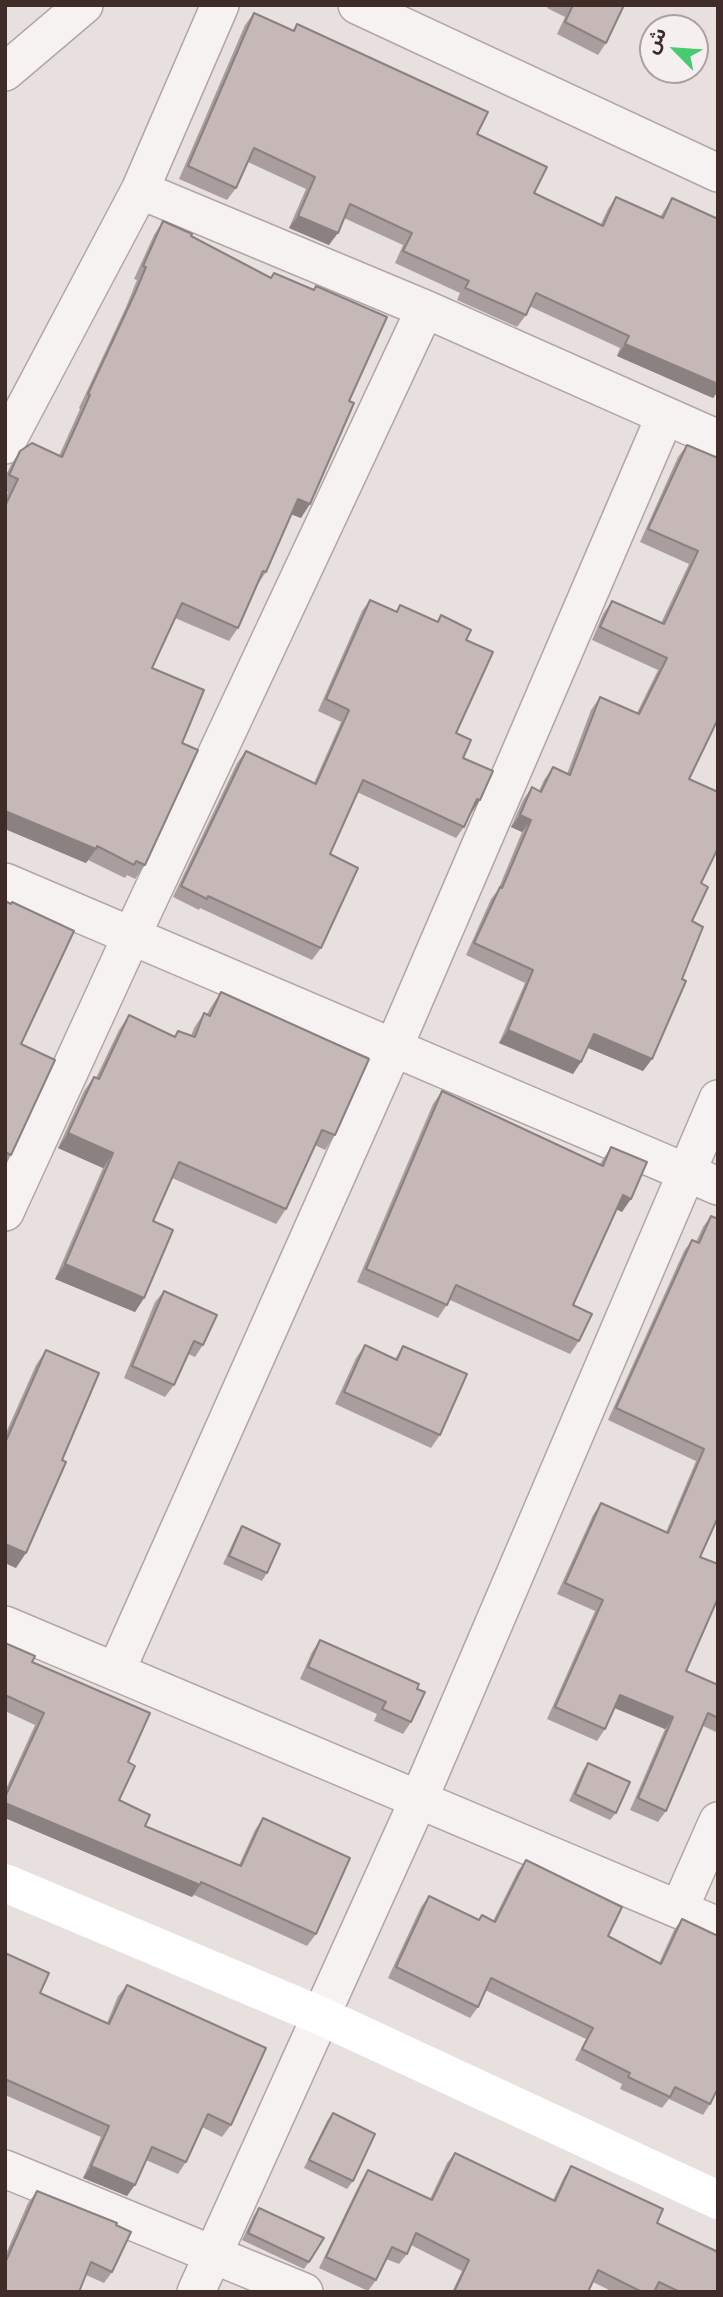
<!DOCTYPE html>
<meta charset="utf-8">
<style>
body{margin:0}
#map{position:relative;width:723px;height:2297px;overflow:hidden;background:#e8e0df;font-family:"Source Sans 3","Noto Sans Arabic",sans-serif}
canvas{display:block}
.frame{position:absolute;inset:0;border:7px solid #3f2b28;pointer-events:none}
.north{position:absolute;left:639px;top:14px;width:70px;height:70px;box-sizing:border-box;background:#f6efef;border:2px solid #ada19f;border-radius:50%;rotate:295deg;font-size:19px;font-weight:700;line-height:28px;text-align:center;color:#3f2b28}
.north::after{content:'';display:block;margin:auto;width:24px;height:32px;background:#46cb6f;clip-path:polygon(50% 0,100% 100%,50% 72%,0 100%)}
</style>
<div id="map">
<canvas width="723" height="2297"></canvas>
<div class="frame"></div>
<div class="north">ش</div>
</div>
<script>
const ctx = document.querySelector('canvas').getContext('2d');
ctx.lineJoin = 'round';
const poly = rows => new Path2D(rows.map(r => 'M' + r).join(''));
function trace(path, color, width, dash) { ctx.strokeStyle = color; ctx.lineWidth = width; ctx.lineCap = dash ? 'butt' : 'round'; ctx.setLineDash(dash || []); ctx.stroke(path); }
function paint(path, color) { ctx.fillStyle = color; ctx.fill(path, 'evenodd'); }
const street = poly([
 [357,5,718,173],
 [5,72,84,5],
 [140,190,425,309,718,439],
 [5,445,140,190,220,5],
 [5,882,718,1186],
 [5,1212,131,937,425,309],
 [5,1625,718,1926],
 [116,1671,393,1049,665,416],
 [679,1909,718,1821],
 [5,2169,304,2292],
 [196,2292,418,1801,718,1099]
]);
trace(street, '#b2a6a4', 40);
trace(street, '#f7f2f2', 37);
trace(poly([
 [5,1883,321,2016,718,2200]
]), '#fff', 38);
paint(poly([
 [549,5,624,5,606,43,598,55,557,34,565,17,547,8],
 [254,13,293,30,297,24,477,134,534,193,601,224,608,209,616,197,660,217,672,198,718,219,718,392,713,398,617,356,620,348,529,306,526,315,517,327,457,300,460,293,395,263,403,245,344,218,329,245,289,228,306,189,248,162,236,188,227,200,179,179,245,25],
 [163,221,271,278,274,273,313,290,316,286,349,401,301,518,291,514,266,572,258,584,238,628,229,641,175,618,152,668,182,743,145,865,135,879,127,875,125,878,88,860,86,863,5,829,5,498,8,492,5,491,5,477,11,465,20,451,59,456,80,409,79,408,126,307,137,280,134,279,154,235],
 [687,445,718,458,689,779,701,883,692,921,652,1059,643,1071,588,1048,573,1074,499,1043,525,983,466,955,491,899,498,890,522,832,511,827,523,800,532,787,539,791,544,780,553,767,567,774,591,710,600,697,637,713,658,670,592,640,603,614,612,601,661,623,689,564,640,542,678,457],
 [370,600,396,611,400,605,437,621,441,615,466,640,456,733,463,758,472,812,471,811,464,827,456,838,357,792,330,854,321,948,312,960,200,908,199,910,173,897,237,763,246,751,314,783,341,722,318,711,362,611],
 [5,901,21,1044,11,1155,5,1164],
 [221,992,335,1135,325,1150,315,1145,286,1209,276,1224,172,1178,153,1221,144,1298,135,1312,55,1279,103,1168,58,1148,84,1091,94,1077,96,1078,119,1030,129,1015,174,1037,178,1031,191,1036,194,1028,204,1013,207,1014,211,1007],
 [442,1091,600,1164,611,1147,622,1212,616,1209,573,1305,579,1341,570,1354,450,1300,438,1318,357,1282,433,1104],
 [711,1216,718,1219,700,1557,686,1671,718,1685,718,1730,716,1732,703,1726,666,1811,658,1822,630,1810,665,1729,615,1708,605,1729,597,1741,547,1719,595,1611,557,1594,593,1515,601,1503,666,1532,696,1461,608,1420,684,1251,692,1240,696,1242,703,1227],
 [164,1291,203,1345,195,1357,188,1354,174,1385,165,1397,124,1378,155,1302],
 [365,1345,395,1359,403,1346,440,1435,431,1448,335,1404,356,1358],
 [46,1350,16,1568,5,1563,5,1435,36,1365],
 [242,1526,267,1573,262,1581,223,1564,237,1534],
 [320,1640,417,1689,411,1722,403,1734,374,1721,377,1714,300,1679,312,1652],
 [5,1643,32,1662,128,1762,119,1800,145,1826,239,1865,255,1830,263,1818,316,1934,307,1946,194,1895,192,1897,5,1818,5,1791,35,1725,5,1711],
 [588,1763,616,1813,610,1820,569,1801,583,1770],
 [526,1860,608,1936,659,1963,674,1930,682,1919,710,2104,703,2115,669,2099,662,2108,620,2089,622,2084,575,2060,586,2039,485,1990,478,2007,470,2018,388,1978,421,1907,429,1896,478,1920,482,1915,493,1921,518,1871],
 [5,1953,40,1993,107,2023,118,1996,127,1985,231,2125,222,2137,202,2127,186,2162,178,2174,146,2160,127,2196,83,2178,101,2137,5,2095],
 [333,2113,353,2181,347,2189,304,2168,327,2121],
 [455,2153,553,2200,564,2177,571,2166,657,2223,717,2292,613,2292,593,2282,588,2292,452,2292,462,2271,411,2245,407,2254,399,2264,386,2259,376,2280,368,2291,319,2268,361,2181,368,2170,430,2199,447,2163],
 [37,2191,116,2225,112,2272,104,2283,86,2275,5,2292,5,2256,28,2203],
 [259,2208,309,2262,304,2269,242,2240,254,2215]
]), '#a99e9d');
paint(poly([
 [298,216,338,233,329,245,289,228],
 [625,344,718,384,718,391,713,398,617,356],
 [298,499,310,504,301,518,288,513],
 [477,799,480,800,472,812,469,810],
 [5,811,96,849,86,863,5,829],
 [520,815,531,820,522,832,511,827],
 [508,1030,581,1062,573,1074,499,1043],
 [594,1034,652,1059,643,1071,586,1047],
 [68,1133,113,1153,103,1168,58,1148],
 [623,1195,631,1199,622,1212,614,1208],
 [65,1264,144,1298,135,1312,55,1279],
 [5,1544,26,1553,16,1568,5,1563],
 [620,1695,673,1717,665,1729,612,1707],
 [5,1803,200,1885,192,1897,5,1818],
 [91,2166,135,2185,127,2196,83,2178]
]), '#8a8180');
const building = poly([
 [573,5,624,5,606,43,565,22,573,5],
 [254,13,294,31,297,24,488,112,477,134,547,167,534,193,603,226,616,197,663,218,672,198,718,219,718,384,625,344,629,336,536,293,526,315,465,288,469,281,403,251,412,233,350,204,338,233,298,216,315,177,254,148,236,188,188,166,254,13],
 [163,221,192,234,191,236,271,278,274,273,314,290,316,286,387,317,349,401,354,403,310,504,298,499,266,572,263,571,238,628,182,603,152,668,204,690,182,743,198,750,145,865,136,861,134,865,97,846,96,849,5,811,5,506,18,479,9,475,20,451,32,443,62,457,90,395,88,394,135,293,146,267,143,266,163,221],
 [687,445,718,458,718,719,689,779,718,792,718,848,701,883,708,887,692,921,703,927,682,979,686,981,652,1059,594,1034,581,1062,508,1030,533,970,474,943,500,887,502,888,531,820,520,815,532,787,541,792,553,767,570,775,600,697,639,714,667,658,600,627,612,601,664,624,698,551,648,529,687,445],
 [370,600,397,612,400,605,438,622,441,615,471,630,466,640,493,652,456,733,471,740,463,758,493,771,480,800,477,799,464,827,363,780,330,854,358,868,321,948,208,896,207,899,181,886,246,751,316,784,349,710,326,699,370,600],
 [5,901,11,904,12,902,74,931,21,1044,55,1060,11,1155,5,1152,5,901],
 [221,992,369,1059,335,1135,322,1130,286,1209,179,1162,153,1221,173,1230,144,1298,65,1264,113,1153,68,1133,94,1077,99,1079,129,1015,175,1037,178,1031,195,1037,204,1013,210,1016,221,992],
 [442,1091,603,1166,611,1147,647,1162,631,1199,623,1195,573,1305,592,1314,579,1341,456,1285,447,1305,366,1269,442,1091],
 [711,1216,718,1219,718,1517,700,1557,718,1564,718,1598,686,1671,718,1685,718,1718,708,1713,666,1811,638,1798,673,1717,620,1695,605,1729,555,1707,603,1600,565,1583,601,1503,668,1533,704,1449,616,1408,692,1240,699,1243,711,1216],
 [164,1291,217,1315,203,1345,194,1341,174,1385,132,1366,164,1291],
 [365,1345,397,1360,403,1346,467,1374,440,1435,344,1392,365,1345],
 [46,1350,99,1373,62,1460,66,1462,26,1553,5,1544,5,1443,46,1350],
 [242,1526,280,1544,267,1573,229,1556,242,1526],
 [320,1640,419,1684,417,1689,425,1692,411,1722,382,1709,386,1702,308,1667,320,1640],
 [5,1643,35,1656,32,1662,150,1713,128,1762,135,1766,119,1800,150,1815,145,1826,241,1866,263,1818,350,1858,316,1934,201,1882,200,1885,5,1803,5,1797,44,1713,5,1695,5,1643],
 [588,1763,630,1782,616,1813,575,1794,588,1763],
 [526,1860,622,1907,608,1936,661,1964,682,1919,718,1936,718,2088,710,2104,675,2087,670,2097,628,2077,630,2073,582,2049,593,2028,491,1978,478,2007,396,1967,429,1896,479,1920,482,1915,495,1922,526,1860],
 [5,1953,49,1973,40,1993,109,2024,127,1985,266,2048,231,2125,208,2114,186,2162,152,2147,135,2185,91,2166,109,2126,5,2079,5,1953],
 [333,2113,375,2134,353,2181,309,2160,333,2113],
 [455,2153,555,2201,571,2166,663,2209,657,2223,718,2252,718,2290,717,2292,680,2292,659,2282,654,2292,642,2292,598,2270,588,2292,454,2292,469,2260,416,2233,407,2254,392,2247,376,2280,326,2257,368,2170,432,2200,455,2153],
 [37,2191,117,2223,116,2225,131,2232,112,2272,91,2262,79,2292,5,2292,5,2263,37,2191],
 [259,2208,324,2238,309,2262,248,2233,259,2208]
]);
paint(building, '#c5b8b7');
trace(building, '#8a8180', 2);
</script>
